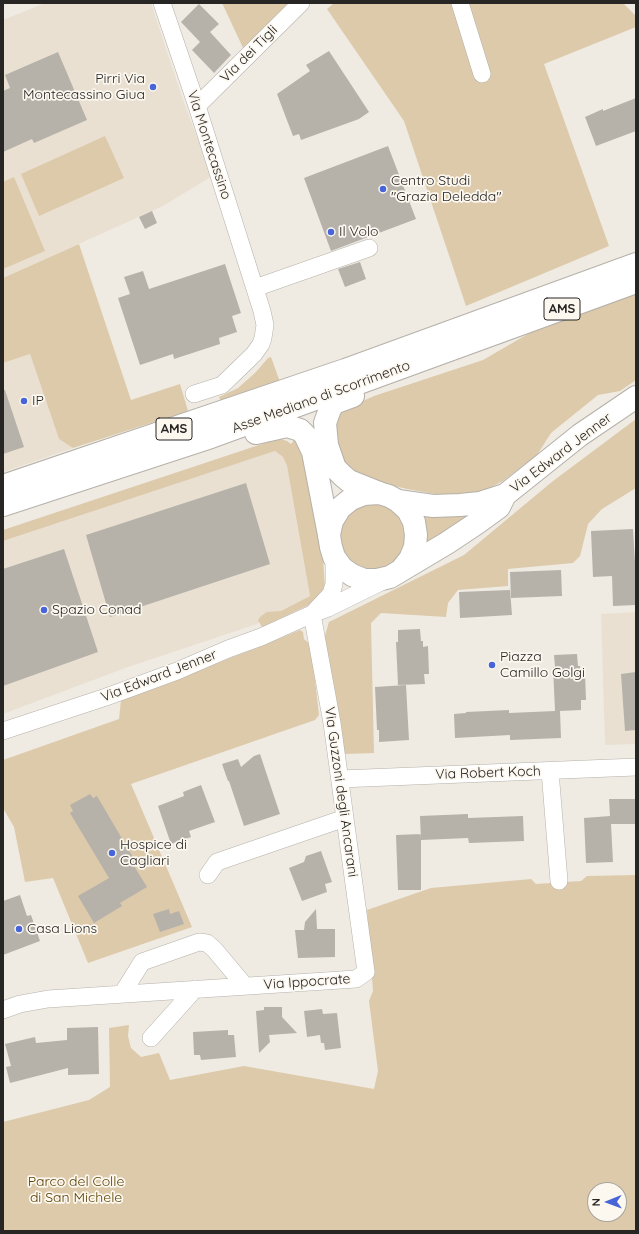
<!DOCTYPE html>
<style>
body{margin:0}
#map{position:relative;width:639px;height:1234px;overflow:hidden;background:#efebe3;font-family:Quicksand,sans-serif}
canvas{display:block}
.frame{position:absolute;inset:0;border:4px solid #282624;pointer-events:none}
.north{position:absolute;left:587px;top:1182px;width:40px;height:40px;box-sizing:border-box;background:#fcf8f0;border:1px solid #a7a49e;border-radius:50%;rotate:269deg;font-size:11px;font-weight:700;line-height:16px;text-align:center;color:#282624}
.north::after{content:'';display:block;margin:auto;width:14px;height:18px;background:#4765d9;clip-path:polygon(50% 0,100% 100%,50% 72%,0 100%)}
</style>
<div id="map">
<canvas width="639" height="1234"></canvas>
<div class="frame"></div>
<div class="north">N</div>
</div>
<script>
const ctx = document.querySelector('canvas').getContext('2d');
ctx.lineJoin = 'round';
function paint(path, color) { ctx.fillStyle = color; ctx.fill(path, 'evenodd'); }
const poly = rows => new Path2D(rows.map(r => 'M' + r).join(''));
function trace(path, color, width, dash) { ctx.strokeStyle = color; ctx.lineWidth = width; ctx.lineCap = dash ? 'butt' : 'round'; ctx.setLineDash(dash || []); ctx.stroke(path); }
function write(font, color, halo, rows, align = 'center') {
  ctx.font = font + ' Quicksand,sans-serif'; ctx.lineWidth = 3.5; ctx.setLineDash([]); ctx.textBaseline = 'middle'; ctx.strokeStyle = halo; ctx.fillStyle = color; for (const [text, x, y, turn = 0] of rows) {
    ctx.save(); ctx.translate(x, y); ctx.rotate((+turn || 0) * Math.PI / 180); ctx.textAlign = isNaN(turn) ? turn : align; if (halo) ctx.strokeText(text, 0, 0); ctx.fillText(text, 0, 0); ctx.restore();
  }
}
paint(poly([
 [45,3,151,3,182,97,211,175,209,178,163,206,3,278,3,20],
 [30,354,59,439,73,448,3,472,3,363],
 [275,451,283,457,287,466,310,596,257,624,128,667,3,714,3,541],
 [636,612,636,744,605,745,601,614]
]), '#e9e0d2');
paint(poly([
 [222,3,294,3,245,52],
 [334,3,623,3,636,16,636,27,544,64,609,246,466,306,404,121,327,9],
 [105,136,124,178,39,216,21,174],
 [14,177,45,251,3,269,3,182],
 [79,244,131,400,180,384,188,411,73,448,59,439,30,354,3,363,3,278],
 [636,291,636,380,620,391,598,395,551,433,537,455,503,481,484,491,446,496,407,489,370,480,349,470,339,458,335,440,336,418,348,408,374,396,483,360,540,327],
 [271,357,280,382,222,405,219,397,238,388,255,373,268,358],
 [636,419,636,488,602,509,588,524,580,556,573,563,508,569,508,586,458,590,448,603,446,617,381,613,371,623,374,753,344,754,323,642,329,622,464,555,553,481],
 [281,439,287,441,291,444,295,439,301,447,323,558,325,588,311,604,262,627,258,620,261,616,267,612,281,611,310,596,287,466,283,457,275,451,3,541,3,530,268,442],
 '339 537a34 34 0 1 1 68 0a34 34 0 1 1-68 0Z',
 [484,510,418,554,415,511],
 [300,630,303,632,304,639,311,645,319,715,315,720,131,784,192,927,88,963,53,878,25,882,14,827,3,808,3,760,119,719,121,700,251,650],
 [636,875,636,1231,3,1231,3,1122,89,1100,110,1087,109,1028,129,1025,128,1036,131,1048,141,1057,159,1053,170,1080,244,1066,374,1089,378,1071,369,1001,373,991,367,910,431,888,531,879,536,884,581,881,587,876],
 [595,1190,619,1190,619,1214,595,1214]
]), '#ddcaaa');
paint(poly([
 [199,4,219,24,210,32,231,55,214,73,192,50,200,42,181,22],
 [329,51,369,112,359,119,301,140,299,134,293,136,277,94,310,71,306,65],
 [58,52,87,120,34,143,32,139,3,152,3,91,10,88,5,75],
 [636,98,636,131,596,146,585,117,603,109,603,111],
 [388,146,416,219,331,251,304,178],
 [152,211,157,223,145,229,139,217],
 [360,262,366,279,345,287,338,269],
 [225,264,241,313,232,316,237,332,219,338,220,344,174,359,173,354,140,365,118,298,130,294,124,277,143,271,149,289],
 [3,390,5,390,24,447,3,454],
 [246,483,270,564,110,617,86,535],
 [633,529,636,579,636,605,613,606,612,576,593,577,591,531],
 [64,549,98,652,3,686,3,569],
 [561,570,562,596,511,598,510,572],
 [510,590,512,615,460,618,459,592],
 [420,629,421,641,423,641,423,647,428,646,429,674,424,674,425,684,398,685,396,642,398,642,398,630],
 [577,654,578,666,580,666,580,673,585,672,586,700,581,700,581,710,560,711,561,738,510,740,510,735,455,738,454,714,466,713,466,712,509,710,509,713,555,711,553,667,555,667,554,655],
 [636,672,636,730,625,731,621,674],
 [406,685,409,740,379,742,379,730,377,730,375,687],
 [260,754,280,814,244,826,229,781,228,781,222,764,238,759,241,767,254,756],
 [201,785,215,822,189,831,191,837,171,844,158,806,184,796,183,792],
 [90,794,93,798,97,796,134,859,131,861,147,887,120,903,122,906,94,923,78,896,109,878,70,813,73,811,70,805],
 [609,799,636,799,636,824,611,824,613,862,586,863,584,818,610,816],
 [468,814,468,818,523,816,524,841,469,843,468,838,421,840,420,816],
 [421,834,421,890,398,890,396,835],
 [321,851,332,882,325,884,327,892,302,901,289,868,304,862,306,856],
 [20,895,27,916,31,915,40,941,3,955,3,901],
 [169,909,170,914,179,911,184,924,160,932,153,914],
 [316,909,317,929,335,929,335,957,298,958,295,930,304,930,305,922],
 [264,1007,282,1007,282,1017,297,1033,269,1035,270,1042,259,1053,256,1011,264,1010],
 [322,1009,323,1014,337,1013,341,1048,325,1050,324,1043,321,1043,320,1035,307,1037,304,1011],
 [98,1027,99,1074,68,1075,68,1068,10,1083,6,1067,11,1066,5,1044,35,1037,36,1043,67,1040,67,1028],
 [228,1030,228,1035,234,1035,236,1057,201,1060,200,1055,194,1055,193,1032]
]), '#b6b2aa');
const street = poly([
 [162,3,197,106,262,311,265,325,263,338,261,344,254,354,222,385,194,394],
 [460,3,482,74],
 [197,106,301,3],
 [255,288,369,248],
 [315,611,331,594,334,584,334,557],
 [3,731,106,697,177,671,228,649,261,637,312,614,328,608,383,581],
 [550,771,559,881],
 [340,779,636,767],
 [208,875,217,862,345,818],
 [122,994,142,962,199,942,207,943,214,949,245,986],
 [3,1010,20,1004,48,999,356,979,366,972,332,723,312,614],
 [151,1038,195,989]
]);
const secondary = poly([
 [398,501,433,506,460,505,480,503,505,495,580,435,636,397],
 [402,569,410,559,415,547,416,535,414,522,408,510,398,501,389,496,379,493,364,494,351,499,340,508,332,521,329,535,331,547,334,557,342,568,352,575,364,580,377,580,390,577,447,543,477,523,499,507,505,495]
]);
const highway = poly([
 [353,396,334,403,330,409,325,423,327,445,335,468,343,476,349,481,379,493],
 [256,433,287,426,300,430,305,435,313,452,329,535],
 [3,486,345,370,636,264],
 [3,505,211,437,636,282]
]);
trace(street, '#b5b1a9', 18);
trace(secondary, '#b5b1a9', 24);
trace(highway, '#b5b1a9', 24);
trace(street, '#fff', 17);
trace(secondary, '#fff', 22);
trace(highway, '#fff', 22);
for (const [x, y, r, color] of [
 [153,87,4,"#4765d9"],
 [383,189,4,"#4765d9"],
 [331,232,4,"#4765d9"],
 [24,401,4,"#4765d9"],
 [44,610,4,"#4765d9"],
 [492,665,4,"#4765d9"],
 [112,853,4,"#4765d9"],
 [19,929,4,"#4765d9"]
]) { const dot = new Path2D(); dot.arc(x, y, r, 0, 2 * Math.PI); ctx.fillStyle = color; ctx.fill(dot); trace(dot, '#fcf8f0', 1.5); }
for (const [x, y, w] of [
 [562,309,36],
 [174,429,36]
]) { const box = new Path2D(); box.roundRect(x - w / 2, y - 11, w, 22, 3); ctx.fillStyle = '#fcf8f0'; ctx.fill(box); trace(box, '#282624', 1); }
write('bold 13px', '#282624', null, [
 ["AMS",562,309],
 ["AMS",174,429]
]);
write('14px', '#282624', '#fcf8f0', [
 ["Via dei Tigli",249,54,-45],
 ["Via Montecassino",209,145,72],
 ["Asse Mediano di Scorrimento",321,397,-20],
 ["Via Edward Jenner",561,453,-37],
 ["Via Edward Jenner",159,676,-21],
 ["Via Robert Koch",488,773,-2],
 ["Via Guzzoni degli Ancarani",341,792,82],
 ["Via Ippocrate",307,982,-4]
]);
write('14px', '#282624', '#fcf8f0', [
 ["Pirri Via",145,79,"right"],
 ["Montecassino Giua",145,95,"right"],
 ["Centro Studi",391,181],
 ["\"Grazia Deledda\"",391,197],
 ["Il Volo",339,232],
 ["IP",32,401],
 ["Spazio Conad",52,610],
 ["Piazza",500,657],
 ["Camillo Golgi",500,673],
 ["Hospice di",120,845],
 ["Cagliari",120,861],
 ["Casa Lions",27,929]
], 'left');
write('14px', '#5c4104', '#fcf8f0', [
 ["Parco del Colle",76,1182],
 ["di San Michele",76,1198]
]);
</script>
